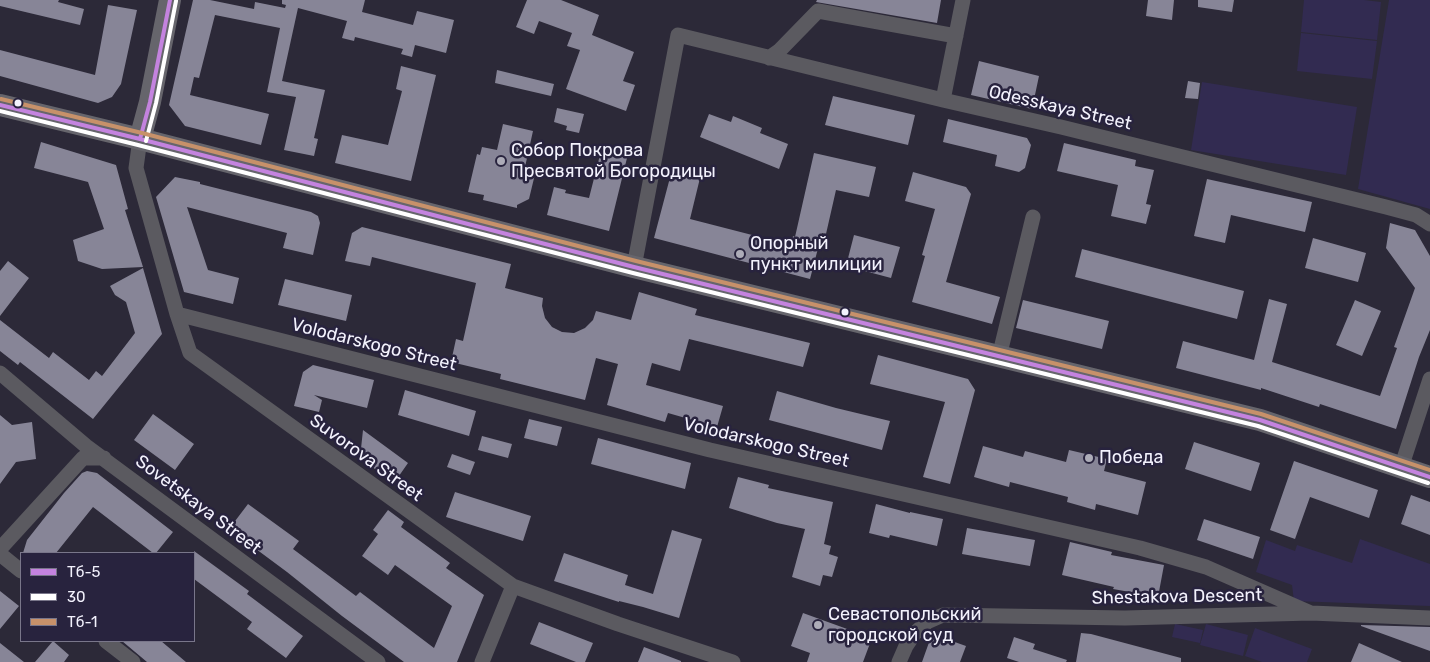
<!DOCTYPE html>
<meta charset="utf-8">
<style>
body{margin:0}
#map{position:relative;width:1430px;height:662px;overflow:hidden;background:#2c2938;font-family:Rubik,sans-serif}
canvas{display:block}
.legend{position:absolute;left:20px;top:552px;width:175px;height:90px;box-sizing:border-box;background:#28233e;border:1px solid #79768a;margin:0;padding:6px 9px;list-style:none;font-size:15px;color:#f3f2fd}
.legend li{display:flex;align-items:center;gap:10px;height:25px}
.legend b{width:25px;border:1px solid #79768a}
</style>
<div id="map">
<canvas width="1430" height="662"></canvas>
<ul class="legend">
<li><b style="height:6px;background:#c483df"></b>Тб-5</li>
<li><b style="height:6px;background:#fff"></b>30</li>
<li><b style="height:6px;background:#c7916a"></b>Тб-1</li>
</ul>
</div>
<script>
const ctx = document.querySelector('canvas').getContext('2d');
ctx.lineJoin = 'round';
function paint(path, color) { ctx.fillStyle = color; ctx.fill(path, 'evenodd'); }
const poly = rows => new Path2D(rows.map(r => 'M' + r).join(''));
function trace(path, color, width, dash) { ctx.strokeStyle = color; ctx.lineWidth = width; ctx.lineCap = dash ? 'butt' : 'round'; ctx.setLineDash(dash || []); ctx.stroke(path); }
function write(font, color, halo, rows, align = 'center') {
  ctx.font = font + ' Rubik,sans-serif'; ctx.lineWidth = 5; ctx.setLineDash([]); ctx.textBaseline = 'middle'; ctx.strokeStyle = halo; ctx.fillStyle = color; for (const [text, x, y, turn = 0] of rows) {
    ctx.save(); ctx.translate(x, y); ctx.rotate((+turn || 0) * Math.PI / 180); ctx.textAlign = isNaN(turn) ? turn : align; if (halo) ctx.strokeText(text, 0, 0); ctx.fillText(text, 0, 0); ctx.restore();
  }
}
paint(poly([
 [1304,0,1364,0,1381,2,1377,40,1301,32],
 [1389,0,1430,0,1430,209,1358,189],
 [1301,33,1377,41,1372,79,1297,71],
 [1202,82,1357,107,1346,175,1191,150],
 [1360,539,1430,564,1430,606,1294,601,1292,585,1256,572,1266,540,1295,551,1297,545,1352,563],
 [1175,624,1203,630,1200,643,1172,637],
 [1206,624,1248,635,1243,656,1200,645],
 [1255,628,1312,649,1307,662,1262,662,1245,656]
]), '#322b51');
paint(poly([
 [0,0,59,0,58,2,84,9,80,25,0,6],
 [193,0,210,0,254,9,255,2,285,8,286,5,282,4,282,0,365,0,362,12,413,25,417,11,454,20,446,53,415,45,412,57,401,54,403,49,355,37,354,41,342,38,347,21,298,8,282,81,325,90,314,138,318,139,314,156,284,150,296,97,267,92,280,28,215,15,199,78,194,77,190,95,269,114,261,145,185,126,169,105],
 [527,0,561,0,599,15,592,35,634,52,623,81,635,85,626,111,566,89,580,50,567,46,572,33,539,21,534,34,516,27],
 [817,0,941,0,937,23,816,2],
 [1148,0,1174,0,1172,20,1146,16],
 [1198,0,1234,0,1232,12,1198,7],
 [108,5,137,10,121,84,112,97,98,103,0,76,0,50,95,75],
 [979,61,1039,76,1032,109,971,95],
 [401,66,436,75,411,181,335,163,342,135,388,145,402,91,396,89],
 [497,70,554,84,551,96,495,83],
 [1188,81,1200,83,1198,99,1185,98],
 [833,96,915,115,908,145,825,125],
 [557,108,584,114,579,133,566,130,567,126,554,122],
 [709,114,731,122,733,116,762,128,760,133,788,144,779,169,700,137],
 [948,119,1027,138,1031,145,1025,168,1019,172,995,166,997,155,943,142],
 [503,124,533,131,525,167,536,170,529,199,517,205,517,208,483,200,484,195,468,192,477,154,480,155,482,147,497,150],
 [41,142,116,165,128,209,125,210,143,267,102,269,78,261,73,240,104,229,88,182,34,168],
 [1064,143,1136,160,1135,166,1154,170,1146,204,1151,205,1146,224,1111,216,1118,185,1057,171],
 [601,151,627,158,609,231,547,215,554,187,566,190,565,193,589,198],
 [814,153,876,167,869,197,836,190,826,234,822,233,810,279,654,238,672,170,700,178,690,219,791,245,793,236,795,237],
 [913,172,966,187,971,194,946,282,1000,297,992,324,912,302,925,256,922,255,935,209,905,201],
 [175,177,200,182,200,184,311,212,318,216,320,223,313,255,283,248,287,233,187,207,208,270,239,278,233,304,184,292,156,197],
 [1207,179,1312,202,1305,232,1231,215,1225,243,1194,236],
 [1390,223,1415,230,1430,256,1430,330,1419,357,1396,429,1320,404,1319,407,1261,388,1261,390,1176,368,1183,341,1254,360,1269,299,1287,304,1272,362,1380,396,1397,348,1394,347,1415,288,1386,248],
 [362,227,511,264,505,288,543,298,542,306,545,318,552,327,562,332,574,333,585,328,593,320,596,311,631,320,639,292,697,309,695,315,810,343,803,367,689,339,680,371,652,363,646,385,723,406,717,427,668,413,665,422,607,405,618,364,596,358,585,400,500,379,501,374,451,362,456,339,463,341,476,283,372,257,370,266,345,261,352,233],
 [854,235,900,247,891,278,846,266],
 [1313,238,1366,253,1358,282,1305,268],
 [1082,249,1244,291,1237,319,1075,277],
 [8,261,29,278,0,316,0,271],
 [143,268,162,334,93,419,20,362,18,365,0,351,0,320,49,358,53,352,89,380,96,371,102,376,135,333,126,302,115,295,110,286],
 [285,279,352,295,346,321,278,305],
 [1023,300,1109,321,1102,349,1016,328],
 [1355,300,1381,311,1362,356,1336,345],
 [878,355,968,379,975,390,950,484,923,477,945,402,870,384],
 [313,365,374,380,367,408,314,395,322,400,319,412,294,406,303,372],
 [405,390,476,411,469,436,398,415],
 [777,391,836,408,890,421,882,450,769,420],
 [153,414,194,444,175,470,134,440],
 [0,415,12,425,32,422,36,459,16,462,0,484],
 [529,419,562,427,557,446,524,438],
 [363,430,408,463,394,483,360,458],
 [482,436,512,444,508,458,478,450],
 [598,438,691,463,685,489,591,464],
 [1194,442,1260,463,1251,491,1185,469],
 [983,446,1023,457,1025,451,1066,462,1069,450,1107,459,1104,471,1146,482,1138,515,1096,504,1095,510,1067,502,1068,497,1010,482,1009,487,974,477],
 [452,454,475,462,470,475,447,467],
 [1294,461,1378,490,1369,518,1310,497,1295,539,1270,530],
 [87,471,97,473,173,532,156,553,153,553,93,507,56,553,23,553,27,540,64,493,82,473],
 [738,477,769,485,768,488,833,502,824,544,831,546,829,554,838,557,832,577,823,575,820,586,792,577,805,529,777,523,729,508],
 [455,492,531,516,523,541,446,517],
 [1411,495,1430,502,1430,535,1401,524],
 [248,504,299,541,293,549,356,596,360,592,434,648,452,606,395,565,388,575,362,556,378,534,373,530,388,510,404,522,401,527,450,563,446,568,484,595,457,662,404,662,342,616,287,572,229,529],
 [876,504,910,513,910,512,943,519,937,546,890,535,889,538,869,533],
 [1204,519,1260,537,1253,559,1197,540],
 [967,528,1035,540,1030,566,962,554],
 [672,530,702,539,679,618,643,607,619,601,619,602,554,581,564,553,628,575,625,585,653,594],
 [1070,542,1112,552,1111,555,1164,565,1158,597,1113,589,1114,587,1062,575],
 [194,551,249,591,247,594,303,636,286,658,247,629,252,622,194,579],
 [0,591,19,606,0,629],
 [803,613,872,638,863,662,807,662,810,653,791,646],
 [539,622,593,643,585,662,576,662,530,644],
 [1361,625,1430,627,1430,651,1361,626],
 [1081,633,1091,634,1181,658,1181,662,1076,662],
 [932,634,966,646,960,662,922,662],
 [1014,637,1035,644,1033,649,1067,660,1066,662,1019,662,1007,658],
 [53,641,69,655,64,662,35,662],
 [122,641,161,641,186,662,147,662],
 [0,643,24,662,0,662],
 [1359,643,1402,662,1351,662],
 [644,647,681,661,681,662,638,662]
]), '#878597');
trace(poly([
 [769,58,779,51,818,11,956,36],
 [943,100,963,0],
 [140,139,136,168,177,314,190,353,513,586,618,624,733,662],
 [634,267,678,35,943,100,1061,127,1386,207,1416,215,1430,224],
 [177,314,710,450,1140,548,1206,567,1311,613],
 [999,357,1033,217],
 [0,373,86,446,378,662],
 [1401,468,1430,379],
 [0,549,83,458,104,458],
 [0,554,21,571],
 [106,641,133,662],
 [482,662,513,586],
 [899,662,906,646,914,634,927,622,943,615,1125,618,1311,613,1430,618]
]), '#5b5a60', 15);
trace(poly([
 [0,105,140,139,634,267,1260,420,1430,477],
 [140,139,150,102,170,0]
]), '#66656c', 22);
trace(poly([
 [0,105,140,139,634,267,1260,420,1430,477],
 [140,139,150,102,170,0]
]), '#c483df', 4);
trace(poly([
 [0,111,138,145,633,273,1258,426,1428,483],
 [146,141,156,103,176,1]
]), '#fff', 4);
trace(poly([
 [1,99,142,133,636,261,1261,414,1430,470]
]), '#c7916a', 4);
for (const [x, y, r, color] of [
 [18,103,4.5,"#f3f2fd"],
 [501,161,5,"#adacb8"],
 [740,254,5,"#adacb8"],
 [845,312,4.5,"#f3f2fd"],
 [1089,458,5,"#adacb8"],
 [818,625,5,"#adacb8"]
]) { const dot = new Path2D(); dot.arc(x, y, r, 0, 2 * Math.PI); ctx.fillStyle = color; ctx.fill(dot); trace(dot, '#28233e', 2); }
write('18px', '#f3f2fd', '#28233e', [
 ["Odesskaya Street",1060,108,13],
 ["Volodarskogo Street",374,345,14],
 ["Volodarskogo Street",766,443,13],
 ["Suvorova Street",366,458,36],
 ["Sovetskaya Street",198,505,37],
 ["Shestakova Descent",1177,597,-1]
]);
write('18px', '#f3f2fd', '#28233e', [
 ["Собор Покрова",511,151],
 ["Пресвятой Богородицы",511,172],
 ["Опорный",750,244],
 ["пункт милиции",750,265],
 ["Победа",1099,458],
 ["Севастопольский",828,615],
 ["городской суд",828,636]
], 'left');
</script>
